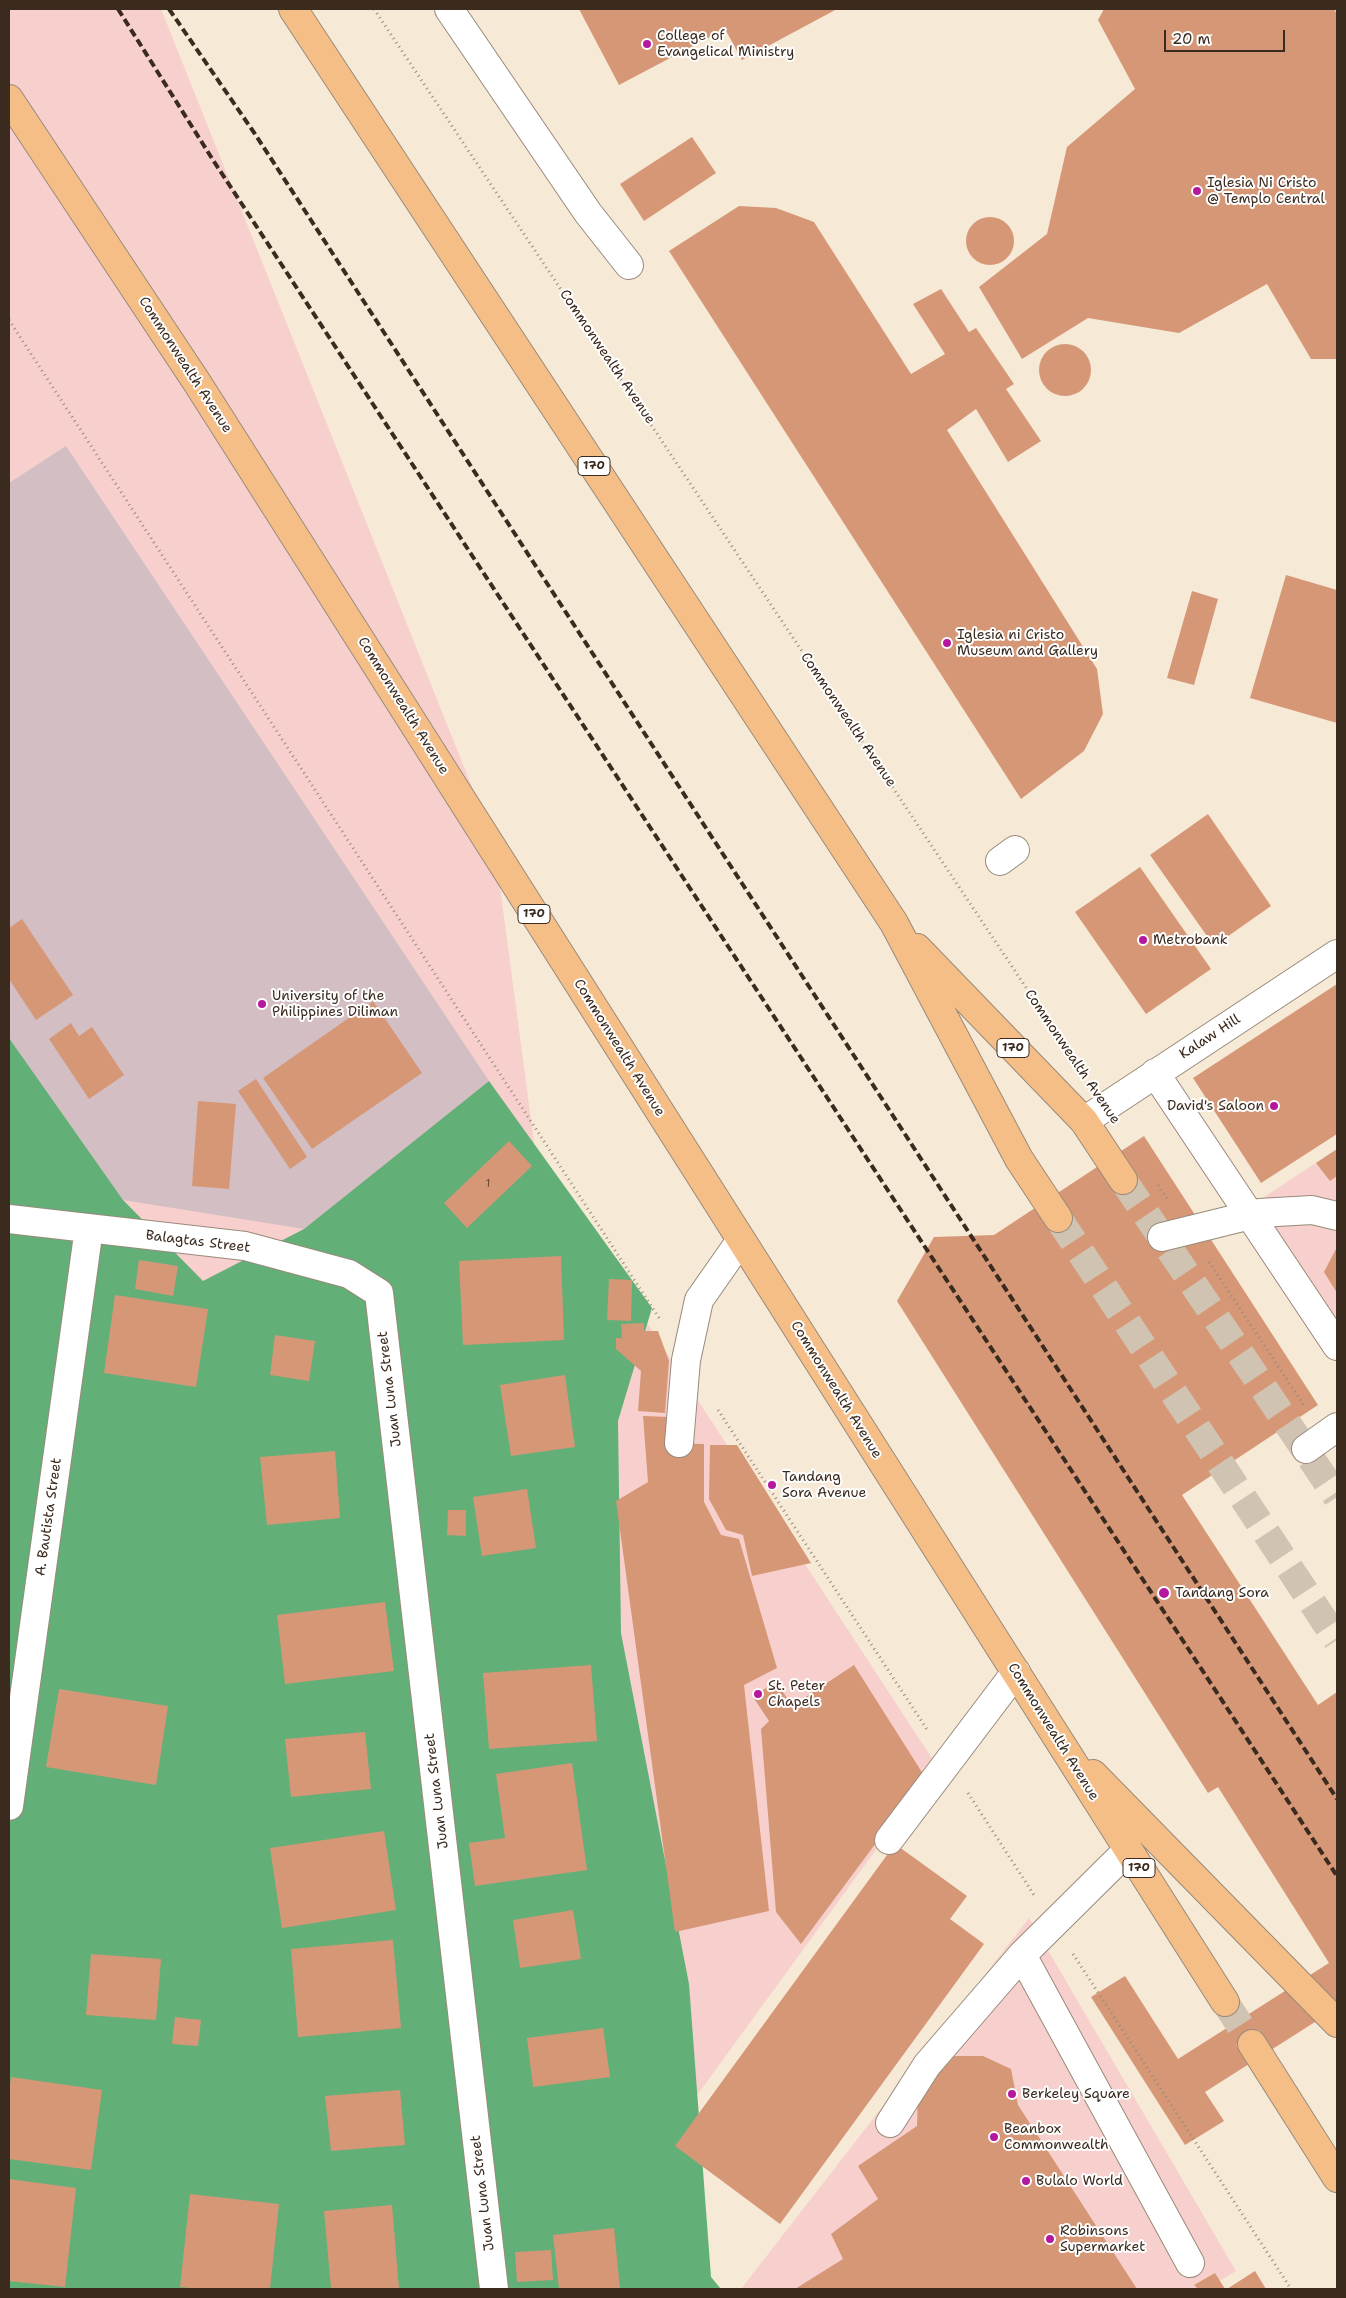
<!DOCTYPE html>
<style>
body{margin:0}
#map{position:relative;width:1346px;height:2298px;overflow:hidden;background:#f6e9d6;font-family:"Shantell Sans",sans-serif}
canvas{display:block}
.frame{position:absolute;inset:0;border:10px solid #3b2a1e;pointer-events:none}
.scale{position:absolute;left:1164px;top:30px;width:121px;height:22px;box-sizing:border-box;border:2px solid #3b2a1e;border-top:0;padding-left:6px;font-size:15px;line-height:18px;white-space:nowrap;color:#3b2a1e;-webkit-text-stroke:4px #fff;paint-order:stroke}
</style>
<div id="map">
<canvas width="1346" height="2298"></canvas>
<div class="frame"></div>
<div class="scale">20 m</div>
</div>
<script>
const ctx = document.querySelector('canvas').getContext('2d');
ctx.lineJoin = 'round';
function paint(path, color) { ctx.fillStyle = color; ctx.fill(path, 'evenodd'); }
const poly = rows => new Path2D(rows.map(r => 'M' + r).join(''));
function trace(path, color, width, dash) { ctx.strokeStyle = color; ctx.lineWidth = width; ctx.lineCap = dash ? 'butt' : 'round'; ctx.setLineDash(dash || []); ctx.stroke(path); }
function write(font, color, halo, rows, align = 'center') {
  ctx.font = font + ' "Shantell Sans",sans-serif'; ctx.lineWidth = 4; ctx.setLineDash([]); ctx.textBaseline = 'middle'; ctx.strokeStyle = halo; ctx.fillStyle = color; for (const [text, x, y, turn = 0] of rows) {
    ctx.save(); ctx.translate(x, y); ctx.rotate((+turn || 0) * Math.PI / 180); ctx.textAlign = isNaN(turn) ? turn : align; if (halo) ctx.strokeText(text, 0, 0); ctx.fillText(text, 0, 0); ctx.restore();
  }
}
paint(poly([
 [9,9,161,9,494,842,537,1165,9,2289],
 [1337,1149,1337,1322,1255,1203],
 [574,1211,937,1766,671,2131],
 [1029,1918,1236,2271,1206,2289,741,2289]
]), '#f7d0cd');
paint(poly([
 [66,446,489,1081,304,1229,123,1200,9,1038,9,483]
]), '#d2bec3');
paint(poly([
 [9,1038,123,1200,203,1281,304,1229,489,1081,652,1308,618,1421,621,1633,689,1984,711,2277,721,2289,9,2289]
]), '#62af78');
paint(poly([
 [579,9,837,9,742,60,725,29,619,85],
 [1104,9,1334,9,1337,14,1337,359,1311,359,1267,284,1179,333,1088,318,1022,359,979,287,1047,234,1067,147,1135,89,1098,20],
 [692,137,716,173,644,221,620,184],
 [739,206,776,208,814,222,911,374,945,354,913,304,941,289,969,332,976,328,1014,384,1006,389,1041,441,1008,462,976,409,947,430,1097,669,1103,714,1084,751,1021,799,669,251],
 '966 241a24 24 0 1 1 48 0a24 24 0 1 1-48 0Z',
 '1039 370a26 26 0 1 1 52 0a26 26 0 1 1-52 0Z',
 [1286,575,1337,590,1337,723,1250,698],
 [1192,591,1218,599,1194,685,1167,678],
 [1208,814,1271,906,1214,946,1150,855],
 [1140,867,1211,969,1146,1014,1075,912],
 [22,919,73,995,36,1020,9,979,9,928],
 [1337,984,1337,1134,1261,1183,1193,1078],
 [373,1001,422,1073,312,1149,263,1078],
 [71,1023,79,1036,92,1027,124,1075,89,1099,49,1039],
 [256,1079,307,1157,290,1169,238,1091],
 [198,1101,236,1104,229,1189,192,1186],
 [1144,1136,1318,1405,1182,1495,1318,1705,1337,1692,1337,2008,1205,2092,1224,2121,1185,2145,1091,1997,1125,1976,1178,2059,1329,1963,1218,1787,1208,1793,897,1301,934,1237,994,1235],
 [509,1141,532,1166,467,1228,444,1203],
 [1337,1149,1337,1176,1330,1181,1316,1163],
 [1337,1247,1337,1293,1324,1272],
 [561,1256,564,1340,463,1345,459,1261],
 [139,1260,178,1266,173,1296,135,1289],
 [609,1279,632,1280,631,1321,607,1320],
 [115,1295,208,1309,196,1387,104,1373],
 [644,1323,644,1331,658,1331,669,1361,665,1413,638,1411,641,1371,616,1349,616,1338,622,1338,621,1324],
 [275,1335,315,1341,309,1381,270,1375],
 [565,1375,575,1447,511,1456,500,1385],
 [643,1416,670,1417,667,1443,704,1444,704,1502,721,1535,739,1539,777,1668,744,1685,769,1911,675,1932,616,1501,648,1482],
 [710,1445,737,1445,811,1563,752,1576,743,1535,726,1530,709,1499],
 [335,1451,340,1518,267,1525,260,1457],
 [527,1489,536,1548,482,1556,473,1497],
 [448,1510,466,1510,466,1536,447,1535],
 [385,1602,394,1671,285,1684,277,1615],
 [591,1665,597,1741,489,1749,483,1673],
 [854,1665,925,1777,801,1944,776,1912,761,1729,769,1721,753,1697,776,1681,792,1706],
 [59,1689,168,1706,156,1785,46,1767],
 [365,1732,371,1789,291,1797,285,1739],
 [572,1763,587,1870,475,1886,469,1843,505,1838,496,1774],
 [384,1831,396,1910,282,1928,270,1848],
 [895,1844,967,1896,950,1919,984,1944,780,2224,675,2146],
 [573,1910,581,1959,520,1968,513,1920],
 [393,1940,401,2028,298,2037,291,1949],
 [91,1954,161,1959,156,2020,86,2015],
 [175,2017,201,2020,198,2046,172,2044],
 [603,2028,610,2077,533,2087,527,2038],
 [955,2056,983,2056,1011,2069,1018,2105,1137,2289,795,2289,843,2259,831,2234,878,2199,858,2166,917,2126,918,2093,928,2073],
 [11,2077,102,2090,91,2170,9,2159,9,2094],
 [400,2090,405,2145,331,2151,325,2096],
 [9,2179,76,2188,65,2287,9,2281],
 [190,2194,279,2204,270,2289,202,2289,180,2287],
 [392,2205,399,2289,331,2289,324,2211],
 [614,2228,620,2289,559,2289,553,2235],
 [551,2250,553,2280,517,2282,515,2252],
 [1255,2271,1266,2289,1227,2289],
 [1215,2273,1225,2289,1198,2289,1194,2285]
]), '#d69777');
trace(poly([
 [1123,1180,1337,1497],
 [1058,1218,1337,1640],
 [1225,2002,1252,2044]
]), '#d1c3b1', 28, [28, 14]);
const minor = poly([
 [449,9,588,213,629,265],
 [1000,861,1015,850],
 [1155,1073,1337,1346],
 [1084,1121,1337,954],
 [9,1219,245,1246,349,1274,379,1293,494,2289],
 [1162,1237,1259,1213,1312,1210,1337,1216],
 [679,1443,686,1360,699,1300,741,1240],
 [1306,1449,1337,1427],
 [9,1806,89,1228],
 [889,1840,1016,1672],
 [1022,1955,1190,2263],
 [890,2123,927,2065,1022,1955,1128,1850]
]);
const major = poly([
 [293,9,894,923,1019,1159,1058,1218],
 [9,99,198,384,1225,2002],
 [917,948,1084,1121,1123,1180],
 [1093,1774,1337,2023],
 [1252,2044,1337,2178]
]);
trace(minor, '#988a7a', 30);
trace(major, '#988a7a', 30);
trace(poly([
 [374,9,1067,1049],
 [9,320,659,1318],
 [1158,1185,1167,1199],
 [1209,1262,1305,1407],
 [718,1410,928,1731],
 [968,1793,1034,1895],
 [1073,1954,1291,2289]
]), '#988a7a', 3, [1, 4]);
trace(minor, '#fff', 28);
trace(major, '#f6be87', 28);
trace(poly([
 [118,9,213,160,1337,1876],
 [169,9,255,134,1337,1799]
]), '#3b2a1e', 4, [8, 4]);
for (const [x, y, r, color] of [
 [647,44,5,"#b5179e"],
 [1197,191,5,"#b5179e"],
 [947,643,5,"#b5179e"],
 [1143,940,5,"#b5179e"],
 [262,1004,5,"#b5179e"],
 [1274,1106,5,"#b5179e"],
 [772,1485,5,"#b5179e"],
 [1164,1593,6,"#b5179e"],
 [758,1694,5,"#b5179e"],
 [1012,2094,5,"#b5179e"],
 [994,2137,5,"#b5179e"],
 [1026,2181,5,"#b5179e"],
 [1050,2239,5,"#b5179e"]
]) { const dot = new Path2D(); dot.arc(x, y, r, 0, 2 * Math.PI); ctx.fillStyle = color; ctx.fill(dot); trace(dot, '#fff', 2); }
write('11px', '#624534', null, [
 ["1",488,1184]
]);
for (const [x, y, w] of [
 [594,466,32],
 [534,914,32],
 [1013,1048,32],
 [1139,1868,32]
]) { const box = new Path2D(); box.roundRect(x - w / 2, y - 9.5, w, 19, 4); ctx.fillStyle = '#fff'; ctx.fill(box); trace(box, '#3b2a1e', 1); }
write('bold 12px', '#3b2a1e', null, [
 ["170",594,466],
 ["170",534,914],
 ["170",1013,1048],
 ["170",1139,1868]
]);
write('14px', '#3b2a1e', '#fff', [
 ["College of",657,36],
 ["Evangelical Ministry",657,52],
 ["Iglesia Ni Cristo",1207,183],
 ["@ Templo Central",1207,199],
 ["Iglesia ni Cristo",957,635],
 ["Museum and Gallery",957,651],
 ["Metrobank",1153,940],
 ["University of the",272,996],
 ["Philippines Diliman",272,1012],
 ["David's Saloon",1264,1106,"right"],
 ["Tandang",782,1477],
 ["Sora Avenue",782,1493],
 ["Tandang Sora",1175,1593],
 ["St. Peter",768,1686],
 ["Chapels",768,1702],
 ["Berkeley Square",1022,2094],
 ["Beanbox",1004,2129],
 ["Commonwealth",1004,2145],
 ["Bulalo World",1036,2181],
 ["Robinsons",1060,2231],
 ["Supermarket",1060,2247]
], 'left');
write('14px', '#3b2a1e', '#fff', [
 ["Commonwealth Avenue",607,357,56],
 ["Commonwealth Avenue",185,365,57],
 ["Commonwealth Avenue",403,706,58],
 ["Commonwealth Avenue",848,720,56],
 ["Kalaw Hill",1210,1037,-33],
 ["Commonwealth Avenue",619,1048,58],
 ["Commonwealth Avenue",1072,1057,56],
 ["Balagtas Street",198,1242,7],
 ["Juan Luna Street",390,1389,-97],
 ["Commonwealth Avenue",836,1390,58],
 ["A. Bautista Street",49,1517,-82],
 ["Commonwealth Avenue",1053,1732,58],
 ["Juan Luna Street",437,1791,-97],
 ["Juan Luna Street",483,2193,-97]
]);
</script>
